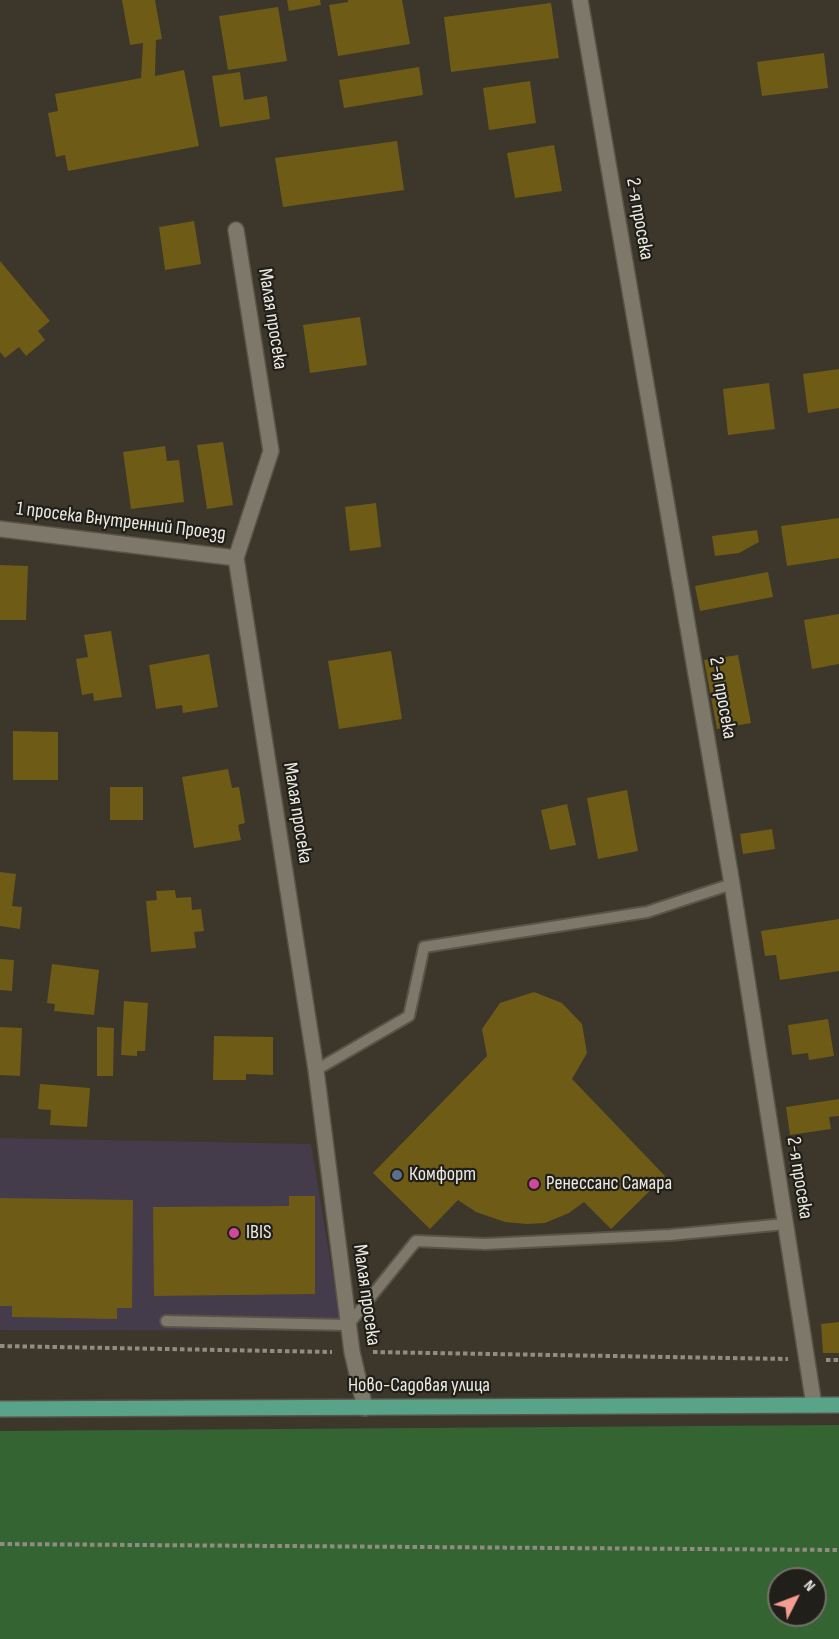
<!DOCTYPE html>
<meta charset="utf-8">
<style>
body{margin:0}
#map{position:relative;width:839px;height:1639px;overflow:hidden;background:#3c372a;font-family:"Sofia Sans Condensed",sans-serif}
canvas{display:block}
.north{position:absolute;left:767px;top:1567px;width:60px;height:60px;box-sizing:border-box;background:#211f19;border:2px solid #737069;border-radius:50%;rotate:48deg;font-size:16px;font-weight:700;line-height:24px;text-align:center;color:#edeae2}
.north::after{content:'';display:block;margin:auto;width:21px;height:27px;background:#f59c94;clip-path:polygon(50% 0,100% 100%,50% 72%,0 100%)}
</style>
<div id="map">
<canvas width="839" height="1639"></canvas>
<div class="north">N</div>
</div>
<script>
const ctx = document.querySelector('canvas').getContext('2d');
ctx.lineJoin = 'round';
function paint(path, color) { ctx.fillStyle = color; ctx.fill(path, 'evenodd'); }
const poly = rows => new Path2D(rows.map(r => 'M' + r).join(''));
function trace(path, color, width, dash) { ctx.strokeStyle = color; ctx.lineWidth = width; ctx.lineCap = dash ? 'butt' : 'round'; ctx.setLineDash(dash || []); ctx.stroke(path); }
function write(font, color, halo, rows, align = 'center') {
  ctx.font = font + ' "Sofia Sans Condensed",sans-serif'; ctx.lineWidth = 4.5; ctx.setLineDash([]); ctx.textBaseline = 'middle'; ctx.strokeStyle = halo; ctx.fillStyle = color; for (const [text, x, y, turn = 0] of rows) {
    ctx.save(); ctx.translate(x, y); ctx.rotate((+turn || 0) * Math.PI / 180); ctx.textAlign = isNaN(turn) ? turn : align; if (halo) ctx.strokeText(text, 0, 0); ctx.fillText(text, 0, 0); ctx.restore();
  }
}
paint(poly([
 [0,1138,311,1144,342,1331,0,1330]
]), '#443b4b');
paint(poly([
 [839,1425,839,1639,0,1639,0,1431],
 [779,1579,815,1579,815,1615,779,1615]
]), '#346431');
paint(poly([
 [122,0,155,0,162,39,156,40,155,76,184,70,199,146,68,171,65,155,56,157,48,113,58,111,55,94,141,78,143,43,130,45],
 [287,0,320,0,321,5,289,11],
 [348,0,402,0,410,44,338,56,329,5,348,2],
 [551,3,559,58,451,72,444,17],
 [278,7,287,61,228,70,219,16],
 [824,53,828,88,762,96,757,62],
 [419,67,423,95,344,108,339,80],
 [240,72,244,100,267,96,270,119,220,127,212,76],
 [530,81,536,123,489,130,483,88],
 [397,141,404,190,283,207,275,158],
 [554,145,562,191,515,198,507,153],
 [194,221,201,264,165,270,159,227],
 [0,261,50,321,38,331,45,340,26,356,19,347,5,358,0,352],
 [360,317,367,365,310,373,303,325],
 [839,369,839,408,808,413,803,374],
 [769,383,775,429,728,435,723,389],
 [223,442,233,505,207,509,197,445],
 [165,446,167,461,179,460,184,502,131,509,123,452],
 [376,503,381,547,350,551,345,507],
 [839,518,839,558,787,566,781,526],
 [757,530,759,542,739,553,715,556,712,536],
 [0,565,28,566,26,620,0,620],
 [768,572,773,597,700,611,695,586],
 [839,614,839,664,812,669,804,620],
 [111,631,122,697,94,701,93,693,82,695,76,659,88,657,84,635],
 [391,651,402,719,339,729,328,661],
 [209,654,218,707,183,713,182,705,156,709,149,665],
 [738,655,751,723,717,729,704,660],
 [13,731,58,732,58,780,13,780],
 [228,769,232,788,239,787,245,823,238,825,241,840,194,848,182,777],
 [110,787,143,787,143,820,110,820],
 [627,790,638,851,598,859,587,798],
 [567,804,576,845,550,850,541,810],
 [772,829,775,849,743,854,740,834],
 [0,872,16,874,12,906,22,907,20,929,0,926],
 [175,890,176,898,191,897,192,910,201,909,204,931,194,932,196,948,151,952,146,901,157,900,156,891],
 [839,919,839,971,780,980,776,955,765,956,761,931],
 [0,959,14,960,12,991,0,990],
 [52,964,99,970,94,1015,54,1011,55,1004,47,1003],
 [534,992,562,1003,582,1024,587,1053,572,1079,665,1176,611,1229,584,1202,569,1213,545,1223,527,1224,505,1222,476,1212,458,1200,430,1229,373,1173,487,1056,482,1029,500,1003],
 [124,1001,148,1003,145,1051,137,1051,137,1056,121,1055],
 [828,1019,834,1056,809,1060,808,1053,792,1055,788,1025],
 [0,1027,22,1028,20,1076,0,1075],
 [97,1027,114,1028,113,1076,97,1076],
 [214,1036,273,1037,273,1075,246,1074,246,1080,213,1080],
 [40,1084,90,1088,87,1127,50,1125,51,1110,38,1109],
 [839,1099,839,1116,829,1117,831,1129,790,1135,786,1107],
 [289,1196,315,1196,315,1294,154,1296,153,1207,289,1206],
 [0,1198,133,1200,132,1308,117,1308,117,1319,12,1317,12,1306,0,1306],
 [839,1322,839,1353,823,1353,821,1324]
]), '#6e5b16');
const service = poly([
 [316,1070,409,1016,424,947,647,912,732,884],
 [166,1321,348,1325,416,1241,485,1244,670,1235,785,1224]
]);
const minor = poly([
 [580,0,732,884,814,1405],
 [236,230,271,451,236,558,316,1070,352,1352,365,1408],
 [0,529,236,558]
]);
const primary = poly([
 [0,1409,839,1405]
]);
trace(service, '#585448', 14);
trace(minor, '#585448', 18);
trace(primary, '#585448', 18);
trace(poly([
 [0,1346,332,1352],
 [373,1352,788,1359],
 [826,1360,839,1360],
 [0,1544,839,1550]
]), '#908c81', 4, [4.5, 3]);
trace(service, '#7d7869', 10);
trace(minor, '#7d7869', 15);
trace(primary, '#59a489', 15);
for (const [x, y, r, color] of [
 [397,1175,6,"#5c6f8a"],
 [534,1184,6,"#d1479c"],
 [234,1233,6,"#d1479c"]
]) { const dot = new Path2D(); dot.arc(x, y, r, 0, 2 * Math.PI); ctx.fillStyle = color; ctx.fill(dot); trace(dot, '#211f19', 2); }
write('20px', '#edeae2', '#211f19', [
 ["2-я просека",639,219,80],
 ["Малая просека",272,319,81],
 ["1 просека Внутренний Проезд",121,522,7],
 ["2-я просека",722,698,80],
 ["Малая просека",297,813,81],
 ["2-я просека",799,1178,81],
 ["Малая просека",366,1295,82],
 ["Ново-Садовая улица",419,1386]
]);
write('20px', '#edeae2', '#211f19', [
 ["Комфорт",409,1175],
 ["Ренессанс Самара",546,1184],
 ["IBIS",246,1233]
], 'left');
</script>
